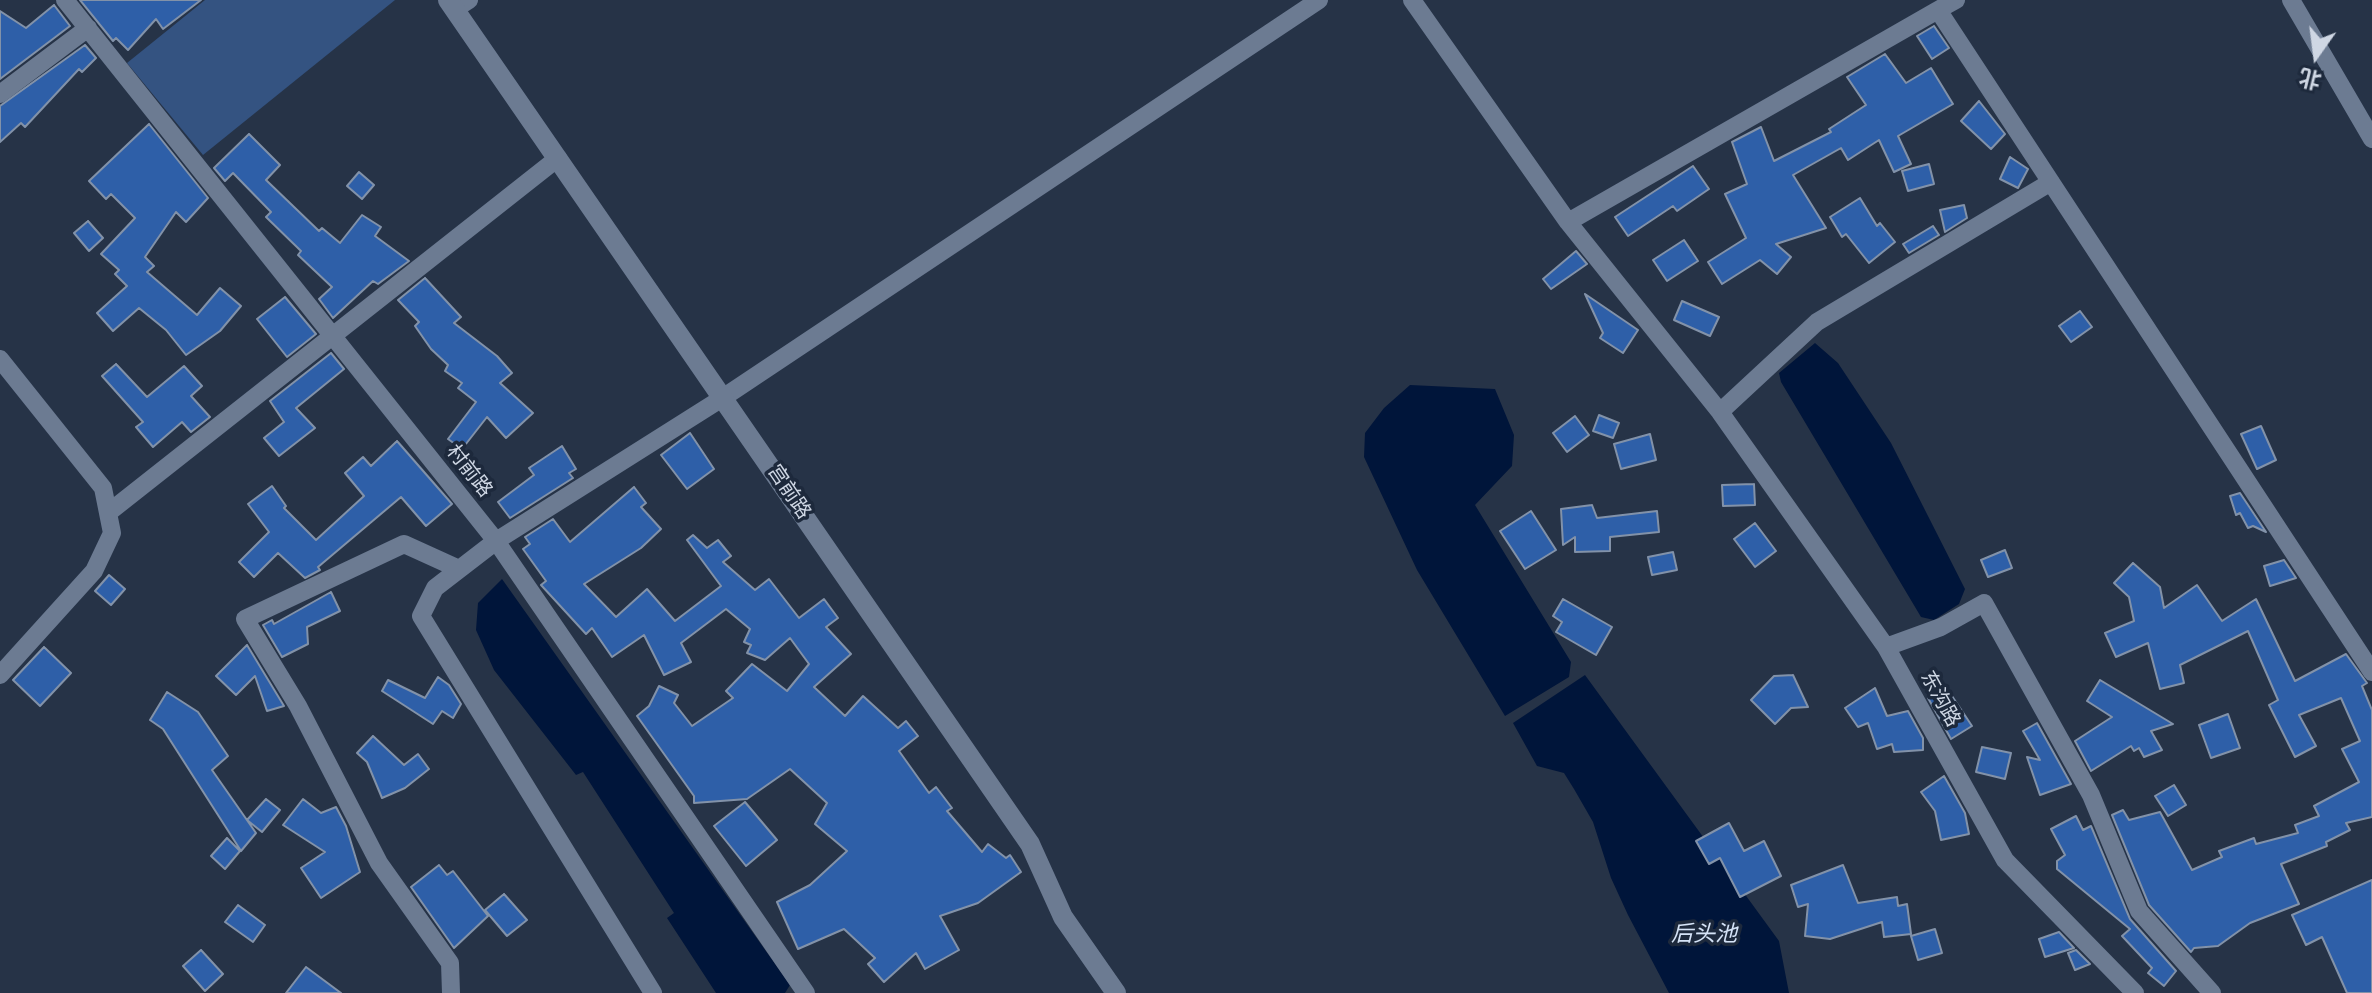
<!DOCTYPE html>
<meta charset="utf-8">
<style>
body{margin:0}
#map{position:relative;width:2372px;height:993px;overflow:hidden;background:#263347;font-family:Lora,"Noto Sans SC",serif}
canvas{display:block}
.north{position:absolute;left:2276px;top:16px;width:80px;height:80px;-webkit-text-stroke:6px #1d293c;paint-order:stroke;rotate:194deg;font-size:22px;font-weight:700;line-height:32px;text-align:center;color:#cfd7e4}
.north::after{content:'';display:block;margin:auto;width:28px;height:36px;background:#cfd7e4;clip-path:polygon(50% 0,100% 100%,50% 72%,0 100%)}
</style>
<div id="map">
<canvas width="2372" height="993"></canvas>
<div class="north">北</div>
</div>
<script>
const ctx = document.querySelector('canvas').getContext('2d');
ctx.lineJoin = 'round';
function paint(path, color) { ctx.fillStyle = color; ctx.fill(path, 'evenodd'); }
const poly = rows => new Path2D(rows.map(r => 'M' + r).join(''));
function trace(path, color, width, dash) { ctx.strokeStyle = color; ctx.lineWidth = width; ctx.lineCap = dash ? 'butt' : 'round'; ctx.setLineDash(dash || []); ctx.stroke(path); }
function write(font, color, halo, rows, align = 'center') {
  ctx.font = font + ' Lora,"Noto Sans SC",serif'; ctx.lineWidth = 7; ctx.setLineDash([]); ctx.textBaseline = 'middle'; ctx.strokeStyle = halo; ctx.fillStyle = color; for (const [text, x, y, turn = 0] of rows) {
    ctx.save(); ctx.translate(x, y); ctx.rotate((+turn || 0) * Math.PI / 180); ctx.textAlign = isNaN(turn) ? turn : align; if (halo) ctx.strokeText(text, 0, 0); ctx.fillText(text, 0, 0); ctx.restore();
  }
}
paint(poly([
 [205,0,395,0,203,155,127,63]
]), '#345381');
paint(poly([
 [1815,343,1838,363,1891,443,1965,589,1959,604,1934,620,1921,617,1781,382,1779,373],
 [1410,385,1495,389,1514,435,1512,466,1475,505,1571,662,1569,677,1505,716,1417,570,1364,457,1365,433,1384,408],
 [502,579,790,985,785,993,716,993,667,918,674,913,583,772,576,775,494,670,476,630,478,603],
 [1585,675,1779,941,1789,993,1669,993,1628,915,1611,878,1593,822,1574,789,1564,773,1537,766,1513,723]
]), '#00153a');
const building = poly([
 [80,0,201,0,163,29,156,19,128,50,116,38,113,41,80,0],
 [54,5,70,26,0,79,0,11,26,28,54,5],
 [1934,26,1949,48,1932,59,1917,36,1934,26],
 [85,45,96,58,82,72,79,69,25,127,21,123,0,142,0,106,85,45],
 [1885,54,1906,83,1931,68,1953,104,1898,136,1911,164,1894,172,1879,140,1848,160,1841,148,1793,175,1826,228,1776,244,1791,257,1777,274,1760,260,1722,284,1708,262,1746,238,1725,194,1747,184,1732,142,1761,127,1774,161,1831,132,1829,129,1866,105,1847,77,1885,54],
 [1979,101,2005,134,1991,149,1961,121,1979,101],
 [149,124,208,198,186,222,176,212,145,257,154,266,147,272,197,315,220,288,241,306,220,331,186,355,166,330,139,308,113,331,97,313,127,286,115,274,119,270,101,254,135,218,111,194,106,199,89,181,149,124],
 [249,134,280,165,266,180,319,231,322,228,340,243,362,215,381,227,375,236,409,261,378,284,373,281,333,318,319,299,332,287,298,255,301,251,266,217,271,212,233,173,225,181,214,168,249,134],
 [2010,157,2028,169,2018,188,2000,179,2010,157],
 [1929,164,1934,184,1908,191,1902,171,1929,164],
 [1693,166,1709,189,1677,211,1673,206,1628,236,1615,217,1693,166],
 [359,172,374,185,362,199,347,186,359,172],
 [1860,198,1877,226,1880,223,1895,242,1869,263,1846,234,1842,237,1830,217,1860,198],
 [1964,205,1967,218,1945,232,1940,210,1964,205],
 [88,221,103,238,89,251,74,233,88,221],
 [1933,226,1939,235,1909,253,1903,244,1933,226],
 [1684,240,1698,261,1667,281,1653,260,1684,240],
 [1576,251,1587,264,1551,289,1543,279,1576,251],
 [425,278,461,317,454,323,497,356,512,373,500,383,533,413,506,438,487,417,462,449,448,439,476,402,458,388,462,383,445,371,448,365,431,349,415,326,419,322,398,300,425,278],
 [1585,294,1638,330,1623,353,1600,338,1603,333,1585,294],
 [285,297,316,334,287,357,257,319,285,297],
 [1682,301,1719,317,1710,336,1674,320,1682,301],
 [2080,311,2092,327,2071,342,2059,326,2080,311],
 [331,353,344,369,296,408,315,428,279,456,264,438,284,422,270,401,331,353],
 [116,364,147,397,184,366,202,386,191,396,210,417,191,432,182,422,153,447,136,427,143,422,102,376,116,364],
 [1599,415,1619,423,1613,438,1593,431,1599,415],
 [1575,416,1589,435,1567,452,1553,433,1575,416],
 [2261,426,2276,460,2257,469,2241,434,2261,426],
 [690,433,714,469,687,489,661,455,690,433],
 [1650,434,1656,460,1621,469,1614,444,1650,434],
 [397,441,452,504,426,526,401,497,318,567,320,570,305,578,278,553,254,577,239,562,269,532,248,504,272,486,286,506,284,508,316,540,364,496,345,473,363,457,371,466,397,441],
 [562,446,576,469,569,473,573,478,510,518,498,502,534,475,529,468,562,446],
 [1754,484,1755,505,1723,506,1722,485,1754,484],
 [634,487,646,503,641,507,661,529,641,548,584,584,616,617,647,589,675,621,721,586,687,540,693,535,707,548,718,540,731,556,723,562,755,590,769,579,799,618,824,599,838,618,826,627,851,654,814,687,845,716,863,696,898,728,906,721,918,736,899,751,929,793,936,787,952,808,947,811,982,852,988,844,1006,858,1010,855,1021,872,978,903,940,916,959,950,925,969,916,953,884,982,868,964,875,958,844,929,798,949,777,902,810,885,847,851,815,824,827,803,790,769,747,799,694,803,694,796,637,716,649,706,659,686,678,695,674,703,692,726,733,698,726,691,752,664,787,691,809,664,790,638,765,660,747,653,751,645,744,642,750,629,726,609,681,643,691,662,664,675,644,635,612,657,592,628,586,634,541,585,546,581,523,549,530,544,525,537,553,519,570,542,634,487],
 [2240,493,2266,532,2253,526,2248,528,2240,513,2236,515,2230,496,2240,493],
 [1592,505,1597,518,1657,511,1659,532,1610,537,1610,551,1575,552,1575,537,1563,545,1561,509,1592,505],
 [1531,511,1556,550,1525,569,1500,531,1531,511],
 [1755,523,1776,551,1755,567,1734,539,1755,523],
 [2005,550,2012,568,1988,577,1981,560,2005,550],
 [1673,552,1677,570,1652,575,1648,557,1673,552],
 [2284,560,2296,578,2270,586,2264,566,2284,560],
 [2133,563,2160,587,2164,608,2197,585,2222,621,2256,599,2295,681,2346,654,2367,683,2362,686,2372,710,2372,817,2346,823,2350,830,2326,842,2327,846,2281,864,2299,904,2250,923,2218,946,2194,948,2191,952,2149,905,2112,815,2123,810,2129,820,2160,812,2192,870,2222,857,2219,851,2254,838,2256,844,2298,833,2295,825,2319,816,2314,806,2359,782,2342,749,2360,741,2341,698,2299,715,2316,746,2295,757,2269,705,2278,700,2248,631,2180,665,2184,683,2160,689,2148,643,2116,657,2105,633,2134,621,2129,597,2114,583,2133,563],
 [109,575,125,589,111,605,95,591,109,575],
 [331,592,340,611,307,627,308,644,282,657,263,625,272,620,274,624,331,592],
 [1563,599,1612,627,1596,655,1556,632,1562,622,1553,616,1563,599],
 [247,645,284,706,267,711,255,676,236,695,216,676,247,645],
 [44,647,71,673,40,706,13,680,44,647],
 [1793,675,1808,707,1791,708,1775,724,1751,700,1774,676,1793,675],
 [438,677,449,685,461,704,453,718,442,711,433,724,382,691,388,680,425,698,438,677],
 [2100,680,2173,724,2151,731,2162,750,2144,757,2139,748,2134,751,2131,746,2091,771,2075,741,2112,717,2087,701,2100,680],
 [1946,687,1972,726,1951,739,1928,698,1946,687],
 [1875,688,1887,716,1908,711,1923,738,1923,750,1894,752,1892,744,1877,749,1868,723,1858,727,1845,708,1875,688],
 [167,692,198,712,228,756,212,770,256,833,241,851,163,729,150,720,167,692],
 [2228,714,2240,748,2211,758,2199,725,2228,714],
 [2037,723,2071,784,2040,795,2027,757,2040,760,2023,731,2037,723],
 [373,736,404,765,418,754,429,769,405,788,382,798,367,762,357,753,373,736],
 [1982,747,2011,753,2005,779,1976,772,1982,747],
 [1944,776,1965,813,1969,834,1941,840,1935,811,1921,792,1944,776],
 [2174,785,2186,805,2168,816,2155,796,2174,785],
 [266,799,280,810,262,832,247,820,266,799],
 [303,799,321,813,336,807,346,826,360,872,321,898,301,868,325,852,283,825,303,799],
 [745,802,777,840,746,866,714,826,745,802],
 [2076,816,2083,830,2091,826,2130,919,2176,971,2164,986,2148,973,2152,968,2122,936,2130,929,2057,869,2057,861,2065,855,2051,829,2076,816],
 [1729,823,1744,851,1764,841,1781,876,1740,897,1720,858,1709,864,1696,841,1729,823],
 [227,838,240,851,225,869,211,856,227,838],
 [439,865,447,875,453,871,488,916,454,948,411,887,439,865],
 [1843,865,1858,903,1897,897,1898,906,1907,904,1911,934,1884,937,1882,922,1830,939,1805,936,1808,904,1798,907,1791,885,1843,865],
 [2372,880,2372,993,2347,993,2322,937,2306,945,2292,915,2372,880],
 [504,894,527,920,507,936,485,910,504,894],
 [238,905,265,925,253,942,225,922,238,905],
 [1935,929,1942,953,1918,960,1911,936,1935,929],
 [2059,932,2074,948,2045,957,2039,939,2059,932],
 [201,950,223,974,205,991,183,966,201,950],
 [2076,950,2090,964,2075,970,2068,953,2076,950],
 [306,967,341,993,286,993,306,967]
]);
paint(building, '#2e5fa8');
trace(building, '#8292a9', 2);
trace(poly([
 [65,0,496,541,806,993],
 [1412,0,1568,222],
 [2291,0,2372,139],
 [455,9,469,0],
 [1938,10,1956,0],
 [0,94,88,28],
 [0,359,103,488,112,533,94,571,0,675],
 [1720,412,1817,322,2051,182],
 [108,513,558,158],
 [1886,647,1941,627,1984,603,2091,795,2139,911,2212,993],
 [451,993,450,963,379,863,298,706,245,619,404,544,459,569],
 [653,993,421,616,435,588,496,541,724,397,1319,0],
 [2135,993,2005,860,1886,647,1720,412,1568,222,1938,10,2372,672]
]), '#6c7b92', 18);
trace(poly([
 [448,0,1030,844,1063,917,1116,993]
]), '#6c7b92', 20);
write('20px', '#cfd7e4', '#1d293c', [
 ["村前路",469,471,52],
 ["宫前路",789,492,56],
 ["东沟路",1940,699,61]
]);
write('italic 22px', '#d5e3f7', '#1d293c', [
 ["后头池",1704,935]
]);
</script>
